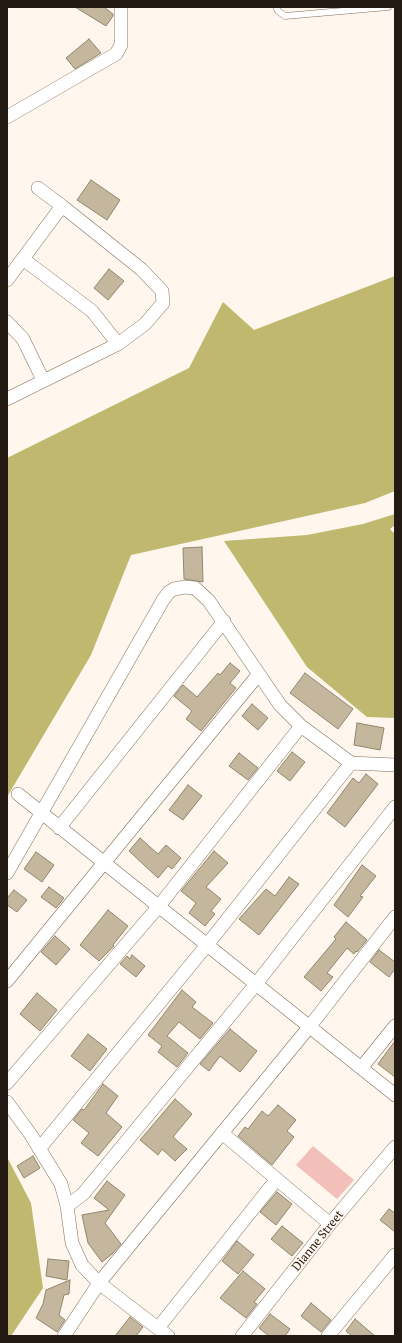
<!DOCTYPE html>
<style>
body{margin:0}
#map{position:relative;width:402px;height:1343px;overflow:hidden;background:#fff6ed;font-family:"PT Serif",serif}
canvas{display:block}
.frame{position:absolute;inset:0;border:8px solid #231b13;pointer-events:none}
</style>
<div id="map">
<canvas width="402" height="1343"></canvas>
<div class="frame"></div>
</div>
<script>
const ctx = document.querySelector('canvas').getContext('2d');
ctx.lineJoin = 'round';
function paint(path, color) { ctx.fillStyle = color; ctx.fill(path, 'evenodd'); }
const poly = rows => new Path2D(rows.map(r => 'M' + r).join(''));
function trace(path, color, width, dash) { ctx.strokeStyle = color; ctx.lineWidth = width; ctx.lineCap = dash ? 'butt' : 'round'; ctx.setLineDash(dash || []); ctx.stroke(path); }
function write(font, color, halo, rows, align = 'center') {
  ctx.font = font + ' "PT Serif",serif'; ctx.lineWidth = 3; ctx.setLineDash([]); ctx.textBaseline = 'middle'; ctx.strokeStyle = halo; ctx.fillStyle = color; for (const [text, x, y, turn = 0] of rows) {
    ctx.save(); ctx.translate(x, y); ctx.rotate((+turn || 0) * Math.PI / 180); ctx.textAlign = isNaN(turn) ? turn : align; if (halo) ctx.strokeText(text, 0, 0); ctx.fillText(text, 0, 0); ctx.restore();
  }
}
paint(poly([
 [313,1146,354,1180,337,1199,296,1165]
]), '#f2c0b8');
paint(poly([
 [395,276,395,491,365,503,131,555,91,655,7,797,7,458,189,368,223,302,254,330],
 [395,514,395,525,390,529,395,534,395,718,367,717,307,667,224,541,307,535,363,524],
 [7,1157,31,1203,43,1288,11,1336,7,1336]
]), '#bfb86e');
const building = poly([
 [75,7,104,7,113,14,113,16,106,26,75,7],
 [89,39,101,53,75,69,66,58,89,39],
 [91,180,120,200,107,220,77,200,91,180],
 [109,269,124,281,108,300,94,288,109,269],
 [202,547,203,582,184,579,183,548,202,547],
 [230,663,240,671,230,683,236,688,201,731,186,719,192,711,174,696,183,685,197,697,218,673,220,675,230,663],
 [305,673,353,709,338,729,290,693,305,673],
 [252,704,268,718,258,730,242,716,252,704],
 [357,723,384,728,380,750,354,745,357,723],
 [292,752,305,762,290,781,277,771,292,752],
 [239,753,258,768,248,780,229,766,239,753],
 [366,774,378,784,345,827,327,813,353,778,359,783,366,774],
 [188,785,202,796,183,820,169,810,188,785],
 [140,838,158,854,166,845,181,858,172,869,168,866,158,878,129,851,140,838],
 [214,851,228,863,206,887,221,899,211,911,215,914,205,926,189,913,196,903,181,891,214,851],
 [36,852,54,865,42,882,24,869,36,852],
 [362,865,376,876,360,896,363,897,348,917,334,905,362,865],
 [289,877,299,884,259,935,239,919,266,889,275,896,289,877],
 [49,887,64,898,56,908,41,897,49,887],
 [14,890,27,900,17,912,7,905,7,898,14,890],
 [108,910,128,926,113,945,114,946,99,961,80,945,108,910],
 [346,922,367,940,357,952,356,951,354,954,347,948,327,973,333,977,321,991,304,977,336,939,334,937,346,922],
 [55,936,70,949,56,965,41,952,55,936],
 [379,950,395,962,395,969,389,977,370,962,379,950],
 [132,955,145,966,136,977,120,964,127,956,130,959,132,955],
 [182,990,196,1002,192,1007,213,1023,200,1039,179,1022,167,1036,188,1053,177,1067,158,1052,162,1046,148,1035,182,990],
 [37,993,57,1010,40,1031,20,1014,37,993],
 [230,1029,257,1051,240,1072,220,1056,209,1071,200,1064,230,1029],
 [88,1034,107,1049,90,1071,71,1056,88,1034],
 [395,1041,395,1077,378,1064,395,1041],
 [103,1084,118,1096,106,1113,122,1127,98,1156,81,1143,89,1133,73,1120,82,1109,84,1110,103,1084],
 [175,1099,192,1114,173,1137,187,1149,175,1161,162,1149,158,1155,140,1140,175,1099],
 [278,1105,296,1120,287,1131,294,1137,272,1165,238,1136,245,1127,248,1129,262,1111,268,1116,278,1105],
 [33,1156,40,1168,24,1178,17,1166,33,1156],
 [107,1181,125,1195,105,1223,121,1244,112,1254,102,1262,88,1243,82,1215,109,1210,94,1198,107,1181],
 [277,1192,292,1204,276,1225,260,1212,277,1192],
 [389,1209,395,1213,395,1232,380,1220,389,1209],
 [282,1226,303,1243,292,1256,271,1239,282,1226],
 [237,1241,254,1255,238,1274,222,1261,237,1241],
 [48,1259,69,1261,67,1280,46,1276,48,1259],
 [243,1271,265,1289,254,1302,257,1304,246,1318,220,1298,243,1271],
 [70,1280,69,1294,64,1295,59,1315,65,1320,57,1332,36,1318,43,1304,46,1290,70,1280],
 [311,1303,331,1320,321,1332,301,1316,311,1303],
 [270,1314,290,1329,285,1336,269,1336,259,1328,270,1314],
 [130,1317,143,1327,136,1336,115,1336,130,1317],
 [355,1319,375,1336,352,1336,346,1331,355,1319]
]);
paint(building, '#c4b79e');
trace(building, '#91856c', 1);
const service = poly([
 [276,7,278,11,285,16,388,7]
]);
const minor = poly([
 [7,117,116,54,121,45,121,9],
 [38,188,62,206],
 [23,259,92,311,118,344],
 [7,280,62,206,141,269,162,291,163,303,145,324,118,344,7,399],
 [7,322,23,339,43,380],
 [18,794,395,1095],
 [59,828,224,621],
 [7,873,163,600,169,592,174,589,185,587,195,588,209,601,280,705,301,726,351,763,395,765],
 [7,981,258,675],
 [362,1067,395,1026],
 [7,1083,159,906,301,726],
 [7,1102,31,1135,61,1184,67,1206,72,1243,82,1265,99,1283,168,1336],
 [222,1133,330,1224],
 [39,1149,207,945,351,763],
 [67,1206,83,1194,256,984,395,807],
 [158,1328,276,1180],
 [64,1336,99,1283,310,1026,395,917],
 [242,1336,330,1224,395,1147],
 [328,1336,395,1255]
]);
trace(service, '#816e5a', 7);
trace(minor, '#816e5a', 14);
trace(service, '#fff', 6);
trace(minor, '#fff', 13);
write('12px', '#231b13', '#fff6ed', [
 ["Dianne Street",318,1241,-51]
]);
</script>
